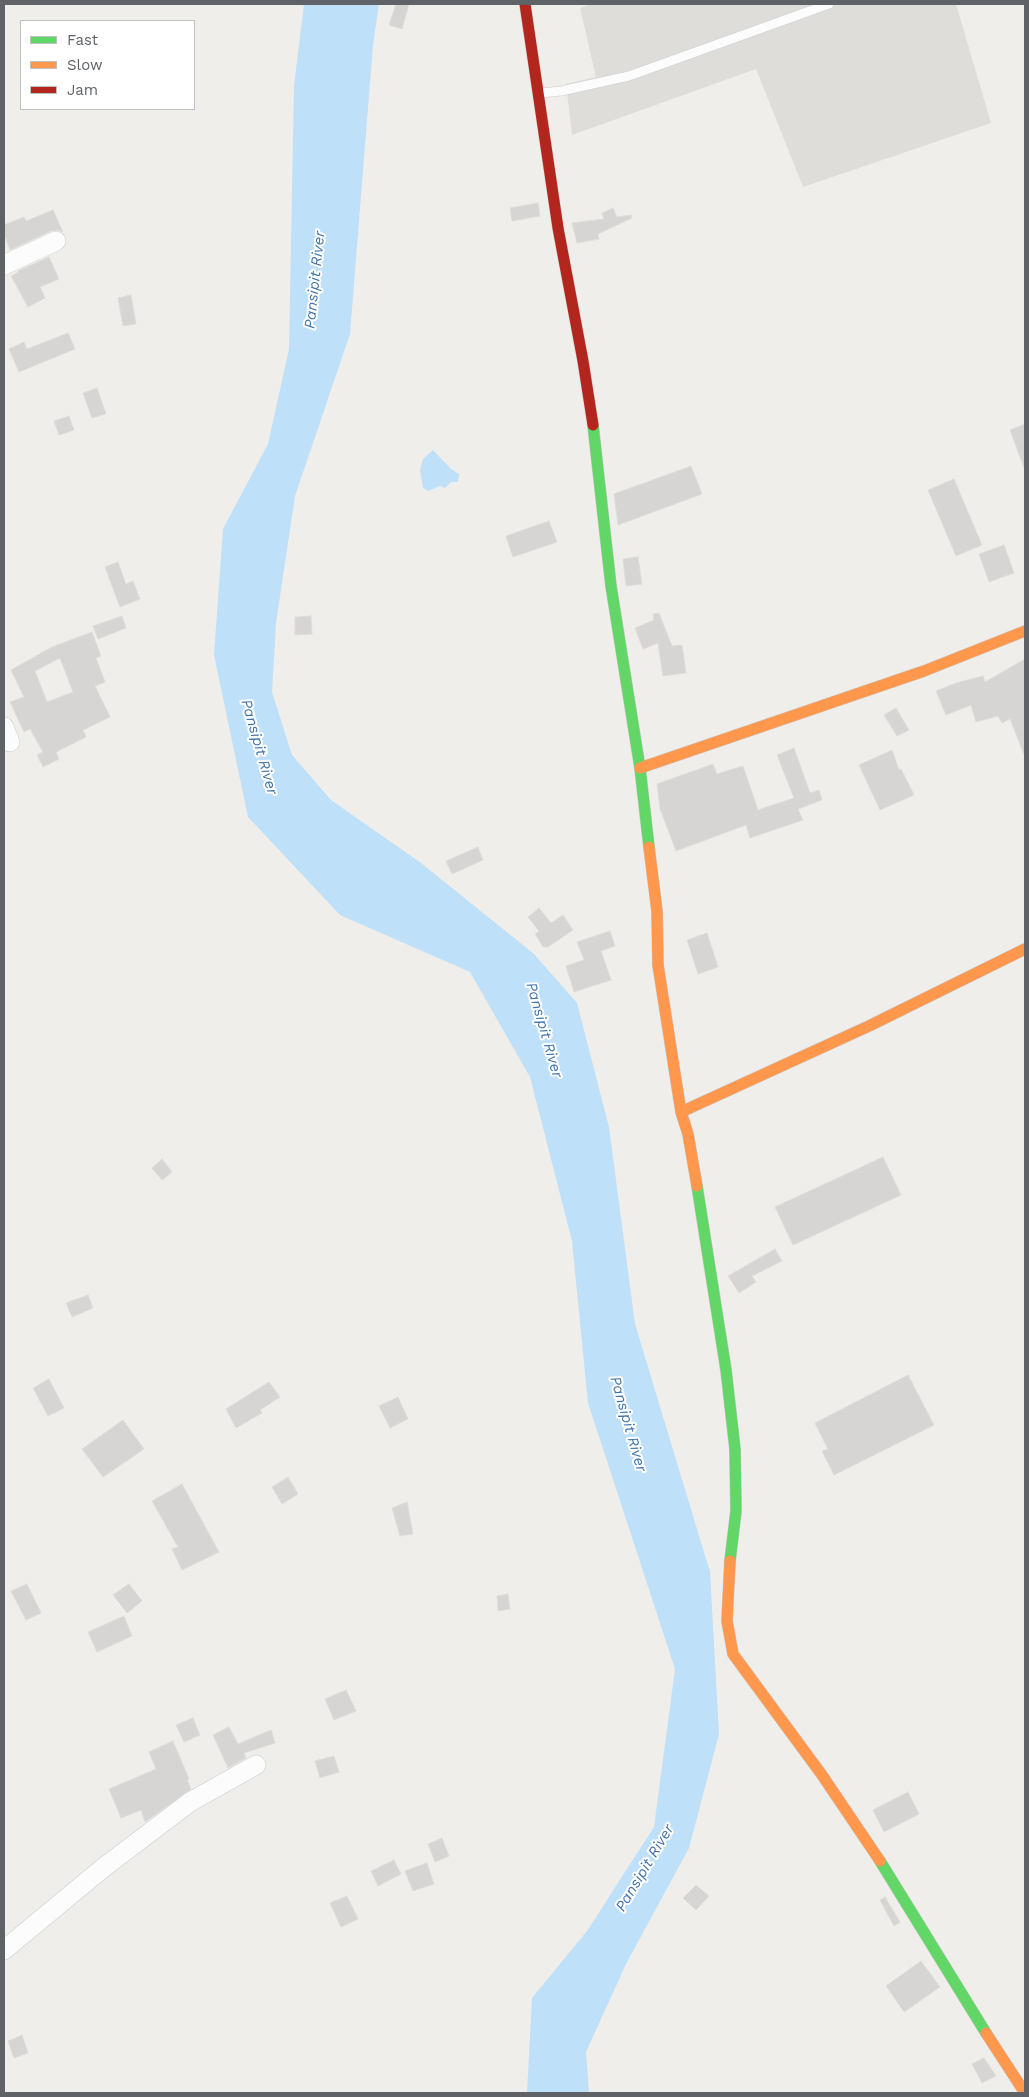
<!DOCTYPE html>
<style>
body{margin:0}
#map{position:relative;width:1029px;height:2097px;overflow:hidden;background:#efeeea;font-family:"Work Sans",sans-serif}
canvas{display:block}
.frame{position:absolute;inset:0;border:5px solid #5f6368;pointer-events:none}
.legend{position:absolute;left:20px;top:20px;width:175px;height:90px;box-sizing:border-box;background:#fff;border:1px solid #bfc1c3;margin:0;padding:6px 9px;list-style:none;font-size:15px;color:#5f6368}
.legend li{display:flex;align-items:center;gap:10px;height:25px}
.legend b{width:25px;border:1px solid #bfc1c3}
</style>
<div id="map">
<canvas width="1029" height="2097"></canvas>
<div class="frame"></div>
<ul class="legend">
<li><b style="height:6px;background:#63d668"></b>Fast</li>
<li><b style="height:6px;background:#ff974d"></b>Slow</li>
<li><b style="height:6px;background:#b3261e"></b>Jam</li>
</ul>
</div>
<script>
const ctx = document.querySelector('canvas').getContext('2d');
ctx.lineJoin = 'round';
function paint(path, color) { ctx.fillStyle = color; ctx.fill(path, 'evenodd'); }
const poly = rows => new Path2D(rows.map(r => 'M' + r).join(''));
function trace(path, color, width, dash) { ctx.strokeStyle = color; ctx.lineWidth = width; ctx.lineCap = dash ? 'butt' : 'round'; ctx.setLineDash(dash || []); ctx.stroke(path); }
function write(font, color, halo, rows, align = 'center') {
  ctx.font = font + ' "Work Sans",sans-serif'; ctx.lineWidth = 4; ctx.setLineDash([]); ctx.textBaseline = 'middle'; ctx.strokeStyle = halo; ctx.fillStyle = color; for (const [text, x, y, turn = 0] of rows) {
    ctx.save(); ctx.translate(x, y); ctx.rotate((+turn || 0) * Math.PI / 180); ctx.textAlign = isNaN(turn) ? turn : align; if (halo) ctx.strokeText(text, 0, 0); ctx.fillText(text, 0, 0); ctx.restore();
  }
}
paint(poly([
 [591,4,956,4,991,123,803,187,756,69,572,135,566,84,596,77,580,8]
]), '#dfddda');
paint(poly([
 [304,4,379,4,373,45,350,334,295,496,276,623,272,692,292,755,331,800,421,863,534,954,577,1003,609,1127,635,1324,710,1572,719,1734,689,1848,626,1964,586,2052,589,2093,527,2093,532,1998,587,1931,654,1827,675,1669,588,1403,572,1241,530,1077,470,972,340,915,248,817,214,655,223,529,268,444,289,349,294,86],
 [433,450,451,469,459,474,458,482,451,482,445,488,440,486,428,491,423,488,420,470,423,459]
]), '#bfe0f9');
const building = poly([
 [396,4,409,4,402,29,389,25,396,4],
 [538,203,540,216,512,221,510,208,538,203],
 [613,208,617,217,631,215,632,218,598,234,599,239,577,243,572,223,604,219,602,213,613,208],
 [53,210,63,232,58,230,51,231,10,250,4,234,4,225,24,217,26,221,53,210],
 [49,257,59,279,40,287,45,298,28,307,11,276,19,272,18,271,49,257],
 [131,295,136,324,123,326,118,298,131,295],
 [68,333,75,349,19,372,9,349,24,342,27,349,68,333],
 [97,388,106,414,92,418,83,393,97,388],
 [69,416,74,430,59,435,54,421,69,416],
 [1025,424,1025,468,1024,468,1010,430,1025,424],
 [691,466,702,494,618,525,614,494,691,466],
 [954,479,982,545,956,556,928,490,954,479],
 [549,521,557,542,513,557,506,536,549,521],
 [1004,545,1014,573,989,582,979,554,1004,545],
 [638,557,642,584,626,586,623,559,638,557],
 [118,562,126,584,133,581,140,599,120,607,105,567,118,562],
 [659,613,672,646,682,645,686,673,663,676,658,643,643,649,635,628,654,620,653,614,659,613],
 [122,616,126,628,98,639,93,626,122,616],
 [311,616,312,634,295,635,295,617,311,616],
 [92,632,101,656,96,658,105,682,95,686,110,717,83,730,86,737,56,752,59,759,43,767,37,755,43,752,30,729,24,732,10,702,24,697,11,670,52,647,92,632],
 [60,658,73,692,47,702,35,671,60,658],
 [1025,659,1025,757,1010,719,1002,723,998,716,976,722,971,705,946,715,936,691,956,683,983,676,985,682,1025,659],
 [896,708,909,730,897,736,884,715,896,708],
 [794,748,810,793,819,790,822,800,798,809,803,820,750,838,746,825,676,851,660,809,657,784,713,764,717,774,743,766,758,810,794,798,777,755,794,748],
 [892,750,899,770,901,769,914,795,880,810,859,765,892,750],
 [478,847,483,860,452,874,446,861,478,847],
 [539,908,551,923,563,915,573,930,548,947,543,947,535,934,539,931,528,917,539,908],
 [610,931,615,946,601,951,611,980,574,992,566,966,584,960,577,942,610,931],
 [707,933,718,967,698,974,687,940,707,933],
 [883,1157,901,1195,793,1245,775,1207,883,1157],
 [162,1159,172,1172,162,1180,152,1168,162,1159],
 [775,1249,782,1261,752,1276,756,1282,739,1293,728,1276,775,1249],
 [88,1295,93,1308,72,1317,66,1303,88,1295],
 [908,1375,934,1425,834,1475,822,1451,828,1449,815,1423,908,1375],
 [49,1379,64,1408,48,1416,33,1388,49,1379],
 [269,1382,280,1397,260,1410,262,1413,236,1428,226,1409,269,1382],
 [398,1397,408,1419,390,1428,379,1406,398,1397],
 [123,1420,144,1449,103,1477,82,1449,123,1420],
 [288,1477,298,1494,282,1504,272,1487,288,1477],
 [182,1484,219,1552,182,1570,172,1549,178,1547,152,1501,182,1484],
 [407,1502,413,1534,400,1536,392,1508,407,1502],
 [27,1584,41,1613,26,1620,11,1591,27,1584],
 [129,1584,142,1601,127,1613,113,1595,129,1584],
 [508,1594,510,1609,498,1611,497,1596,508,1594],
 [124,1616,132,1636,97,1652,88,1632,124,1616],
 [346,1690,356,1711,334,1720,325,1699,346,1690],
 [193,1718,200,1735,184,1742,176,1725,193,1718],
 [229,1727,238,1744,271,1730,275,1743,244,1753,246,1758,228,1768,213,1735,229,1727],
 [173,1741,189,1779,187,1780,191,1789,145,1822,141,1810,121,1818,109,1789,156,1769,149,1752,173,1741],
 [334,1756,339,1772,320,1778,315,1761,334,1756],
 [908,1792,919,1814,884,1832,873,1810,908,1792],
 [442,1838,449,1856,435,1862,428,1844,442,1838],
 [394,1860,401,1874,378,1886,371,1871,394,1860],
 [427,1863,434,1884,413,1891,405,1871,427,1863],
 [696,1885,709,1896,696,1910,683,1898,696,1885],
 [347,1896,358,1919,341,1927,330,1903,347,1896],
 [885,1897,900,1922,894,1926,880,1900,885,1897],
 [921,1961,940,1987,904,2012,886,1986,921,1961],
 [22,2035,28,2053,14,2058,8,2041,22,2035],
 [984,2058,996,2076,982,2083,972,2064,984,2058]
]);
paint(building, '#d6d5d3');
trace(building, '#deddd9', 1);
const lane = poly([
 [541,93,561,91,629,76,829,4]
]);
const street = poly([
 [4,265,56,241],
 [4,727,10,742],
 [4,1950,103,1868,190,1802,256,1765]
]);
const fast = poly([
 [593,425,611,586,640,768,649,847],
 [697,1186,726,1370,735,1449,736,1511,730,1561],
 [880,1861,986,2033]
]);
const slow = poly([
 [640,768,924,671,1025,631],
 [649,847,657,911,658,965,681,1112,688,1134,697,1186],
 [681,1112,869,1026,1025,949],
 [730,1561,727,1621,733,1654,822,1775,880,1861],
 [986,2033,1025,2093]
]);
const jam = poly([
 [525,4,558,228,583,361,593,425]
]);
trace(lane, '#cbcccc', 10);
trace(street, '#cbcccc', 20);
trace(fast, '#cacacb', 12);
trace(slow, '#cacacb', 12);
trace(jam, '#cacacb', 12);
trace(lane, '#fdfcfc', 9);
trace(street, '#fdfcfc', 19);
trace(fast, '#63d668', 11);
trace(slow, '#ff974d', 11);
trace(jam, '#b3261e', 11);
write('italic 15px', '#4174aa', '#fff', [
 ["Pansipit River",315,280,-84],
 ["Pansipit River",259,747,74],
 ["Pansipit River",544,1030,74],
 ["Pansipit River",628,1424,74],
 ["Pansipit River",645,1868,-59]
]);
</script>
